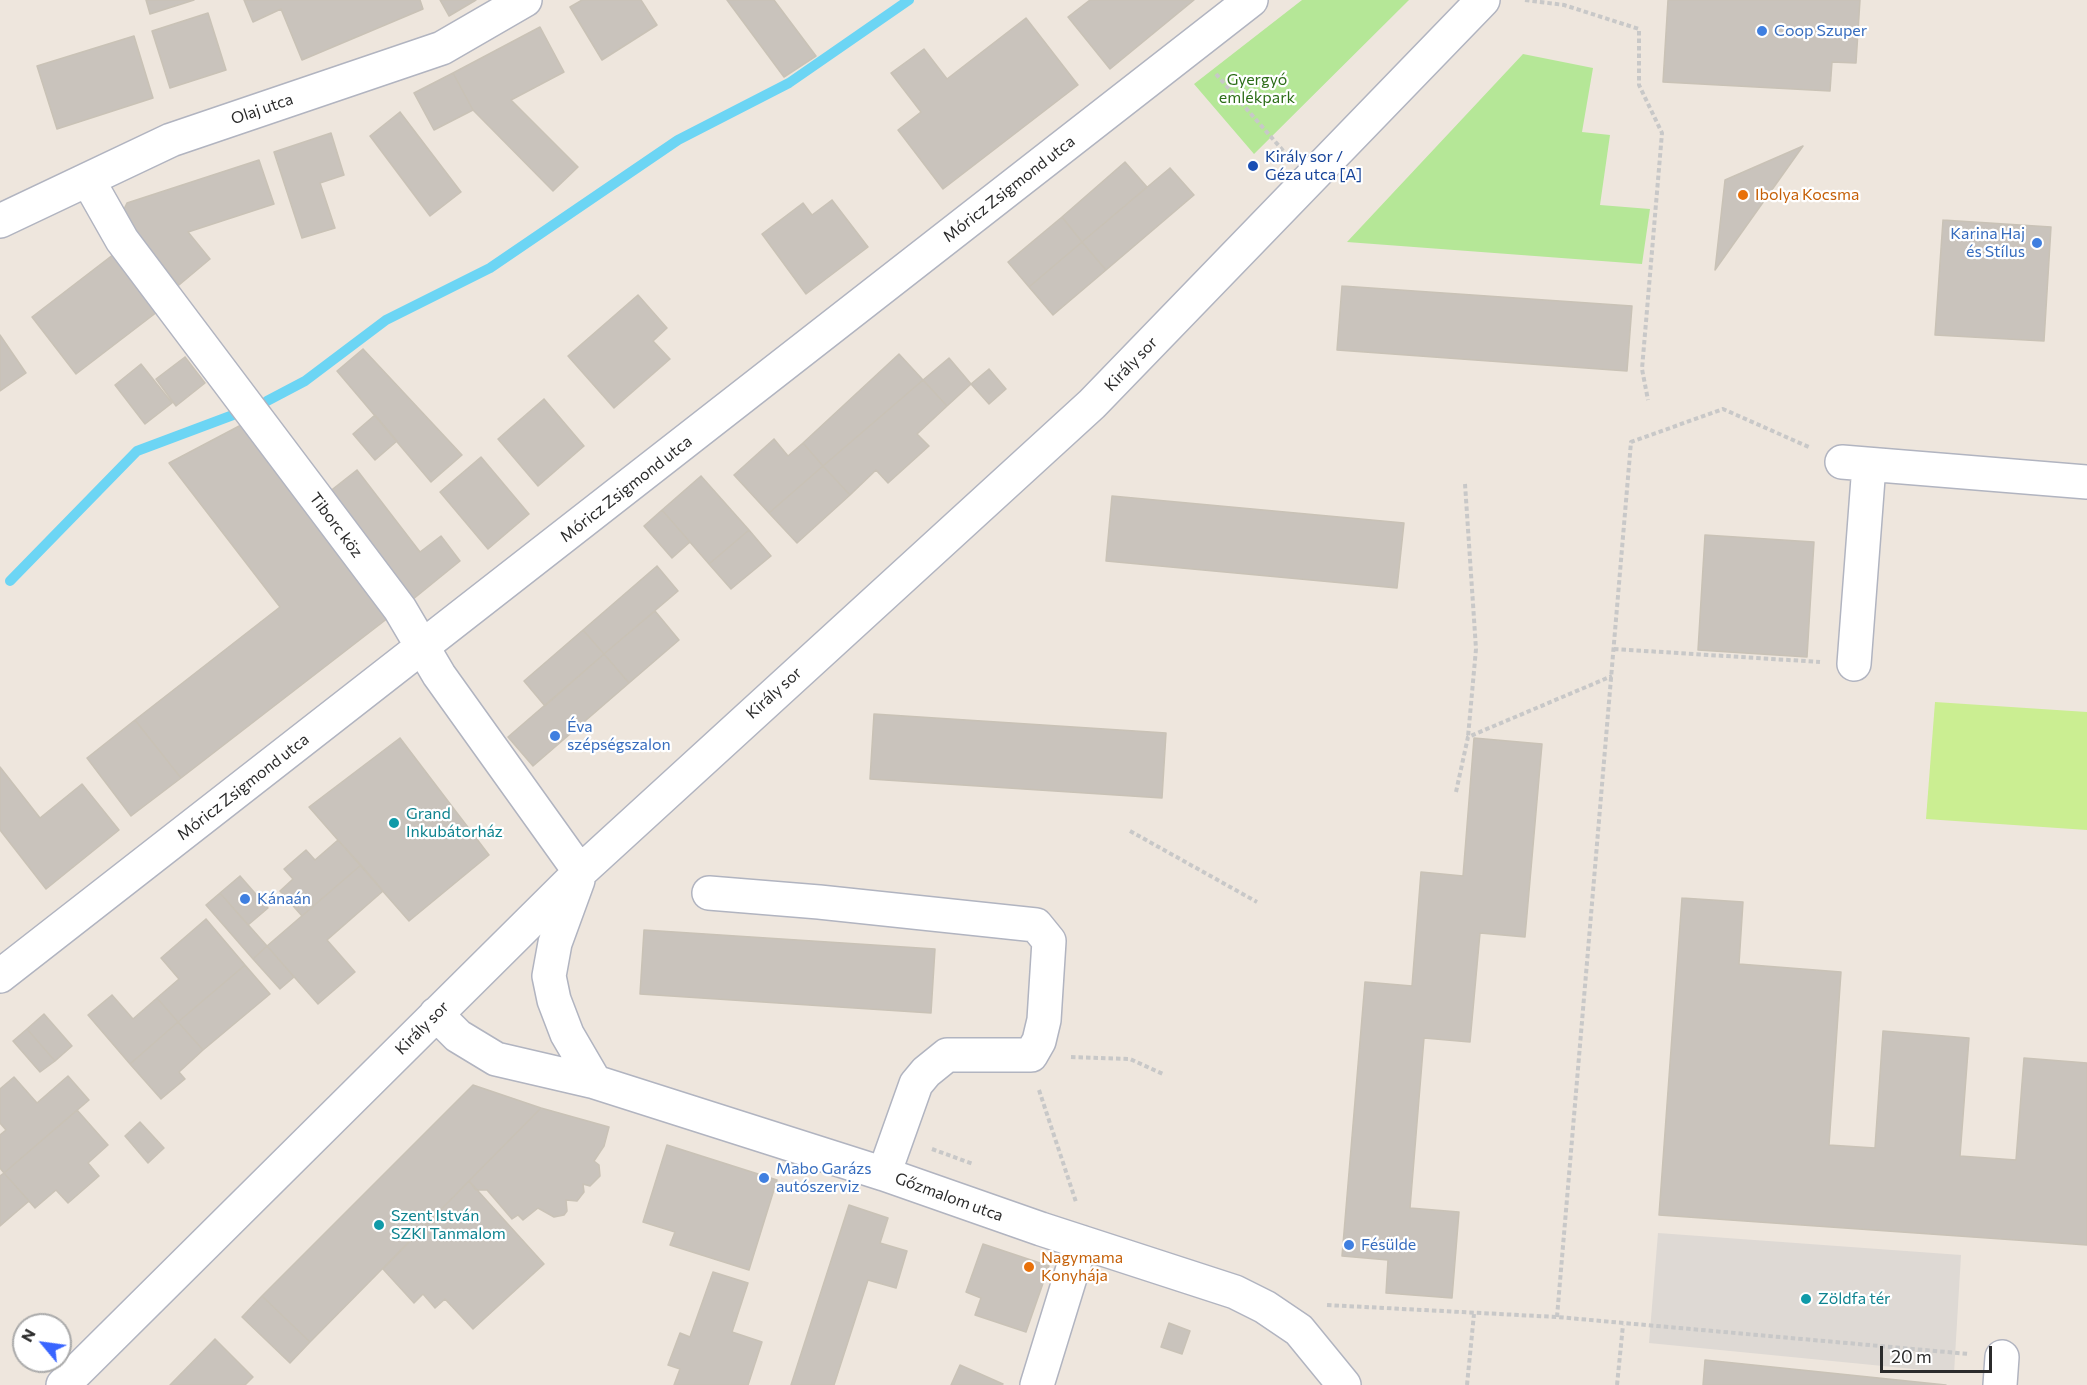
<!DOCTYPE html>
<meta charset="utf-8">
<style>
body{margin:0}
#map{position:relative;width:2087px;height:1385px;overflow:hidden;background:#eee6dd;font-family:Commissioner,sans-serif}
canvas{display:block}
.north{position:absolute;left:12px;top:1313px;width:60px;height:60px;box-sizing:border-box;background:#fff;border:2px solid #aaa;border-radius:50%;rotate:299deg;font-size:16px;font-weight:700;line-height:24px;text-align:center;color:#2b2b2b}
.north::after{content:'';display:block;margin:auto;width:21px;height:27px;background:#3965ff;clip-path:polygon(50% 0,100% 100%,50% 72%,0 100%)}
.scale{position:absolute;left:1880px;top:1346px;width:112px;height:27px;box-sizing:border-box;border:3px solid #2b2b2b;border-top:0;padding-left:8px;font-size:18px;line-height:21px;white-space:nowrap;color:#2b2b2b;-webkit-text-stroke:4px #fff;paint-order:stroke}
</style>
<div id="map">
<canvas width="2087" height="1385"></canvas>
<div class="north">N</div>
<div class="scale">20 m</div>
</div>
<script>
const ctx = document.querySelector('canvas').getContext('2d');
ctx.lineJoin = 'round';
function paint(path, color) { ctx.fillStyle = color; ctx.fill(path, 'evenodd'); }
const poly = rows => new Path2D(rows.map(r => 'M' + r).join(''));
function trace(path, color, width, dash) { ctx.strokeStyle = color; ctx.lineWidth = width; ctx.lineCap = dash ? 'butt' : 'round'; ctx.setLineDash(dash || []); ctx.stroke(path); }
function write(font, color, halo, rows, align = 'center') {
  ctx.font = font + ' Commissioner,sans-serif'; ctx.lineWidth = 4.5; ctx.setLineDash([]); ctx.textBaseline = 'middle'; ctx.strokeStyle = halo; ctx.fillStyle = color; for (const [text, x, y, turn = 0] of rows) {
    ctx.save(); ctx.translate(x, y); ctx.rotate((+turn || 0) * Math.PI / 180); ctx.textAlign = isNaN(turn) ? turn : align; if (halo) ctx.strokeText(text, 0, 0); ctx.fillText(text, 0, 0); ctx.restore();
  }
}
paint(poly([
 [1302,0,1409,0,1254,154,1194,84],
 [1523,54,1593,68,1582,132,1610,135,1600,205,1650,209,1642,264,1347,242]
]), '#b5e797');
paint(poly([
 [1935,702,2087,712,2087,830,1926,819]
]), '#cbee92');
paint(poly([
 [1658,1233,1961,1255,1954,1373,1649,1343]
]), '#ded9d4');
trace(poly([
 [267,401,305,381,386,320,490,268,678,140,789,83,909,0],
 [10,581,137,451,233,415]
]), '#6cd5f4', 10);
const building = poly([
 [146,0,194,0,150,14,146,0],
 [244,0,420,0,423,9,302,60,281,9,253,22,244,0],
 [440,0,476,0,449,16,440,0],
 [582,0,641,0,657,25,602,60,570,7,582,0],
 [727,0,774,0,816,56,784,77,727,0],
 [1090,0,1194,0,1110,69,1068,17,1090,0],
 [1668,0,1860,0,1856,63,1832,62,1830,91,1663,82,1668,0],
 [208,13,226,70,170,88,152,31,208,13],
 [1026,18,1078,85,943,189,898,130,921,112,891,73,924,49,947,79,1026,18],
 [540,27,564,72,511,100,578,167,553,191,473,110,453,73,540,27],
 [134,36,153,98,57,129,37,66,134,36],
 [453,73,473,110,434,130,414,93,453,73],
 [400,112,461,192,430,216,370,136,400,112],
 [331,133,344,175,320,183,335,228,302,238,274,152,331,133],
 [1803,146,1715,270,1725,180,1803,146],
 [259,160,274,204,188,232,210,259,179,285,121,215,127,203,259,160],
 [1125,162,1147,187,1082,242,1062,217,1125,162],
 [1170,168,1194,195,1106,270,1082,242,1170,168],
 [832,200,868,247,806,294,762,234,803,203,812,215,832,200],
 [1062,217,1082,242,1029,287,1008,262,1062,217],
 [1943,220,2051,227,2044,341,1935,335,1943,220],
 [1082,242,1106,270,1053,315,1029,287,1082,242],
 [114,254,157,312,76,374,32,317,114,254],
 [1342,286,1632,306,1627,371,1337,350,1342,286],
 [638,295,667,328,653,341,670,359,614,408,568,356,638,295],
 [0,335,26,373,0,391,0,335],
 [363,349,462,455,431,482,337,371,363,349],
 [899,354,923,380,823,466,803,443,899,354],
 [185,357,205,383,176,406,156,379,185,357],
 [949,358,971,384,947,406,923,380,949,358],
 [141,364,172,403,145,424,115,385,141,364],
 [989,369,1006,389,989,404,971,384,989,369],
 [923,380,947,406,917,434,929,446,888,483,876,470,850,495,823,466,923,380],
 [544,399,584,446,538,486,498,439,544,399],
 [375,415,397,441,375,460,353,434,375,415],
 [243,424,388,618,181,778,135,720,280,607,169,463,243,424],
 [774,439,788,456,803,443,823,466,769,513,734,475,774,439],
 [481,457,529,514,488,549,440,492,481,457],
 [823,466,850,495,797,543,769,513,823,466],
 [357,470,420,552,441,536,460,561,412,600,329,492,357,470],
 [701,476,749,530,709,564,662,510,701,476],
 [1112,496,1404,523,1397,588,1106,561,1112,496],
 [662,510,690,542,672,558,644,526,662,510],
 [749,530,771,556,731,589,709,564,749,530],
 [1705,535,1814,542,1807,657,1698,650,1705,535],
 [657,566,678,591,604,654,583,630,657,566],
 [655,611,679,640,629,683,604,654,655,611],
 [583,630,604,654,545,706,524,681,583,630],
 [604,654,629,683,533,766,508,737,604,654],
 [874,714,1166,733,1162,798,870,779,874,714],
 [135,720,181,778,131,816,87,758,135,720],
 [400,738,489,855,409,921,309,807,400,738],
 [1474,738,1542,744,1525,937,1480,933,1470,1042,1424,1038,1410,1208,1459,1212,1452,1298,1386,1293,1388,1260,1342,1256,1365,982,1412,986,1421,872,1463,876,1474,738],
 [0,767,40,818,82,784,119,830,46,889,0,830,0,767],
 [338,840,361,865,302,916,280,891,293,879,284,869,306,850,315,860,338,840],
 [361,865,383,891,327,940,355,972,318,1004,267,946,361,865],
 [240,876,268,908,248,925,220,893,240,876],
 [220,893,267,946,253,959,206,905,220,893],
 [1682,898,1743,902,1739,964,1841,972,1829,1145,1875,1148,1883,1031,1969,1038,1960,1156,2016,1160,2024,1058,2087,1063,2087,1245,1659,1215,1682,898],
 [206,919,245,965,178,1022,157,998,179,979,161,958,206,919],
 [644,930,935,949,931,1013,640,994,644,930],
 [267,946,294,977,280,989,253,959,267,946],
 [245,965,270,994,203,1050,178,1022,245,965],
 [112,995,133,1019,157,998,178,1022,130,1064,88,1015,112,995],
 [44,1014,72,1046,55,1061,27,1029,44,1014],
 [178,1022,203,1050,179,1072,185,1079,161,1099,130,1064,178,1022],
 [27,1029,55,1061,40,1072,13,1041,27,1029],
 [68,1076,89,1100,4,1173,0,1168,0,1135,6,1130,0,1123,0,1089,14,1077,37,1103,68,1076],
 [473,1085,541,1108,310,1342,262,1296,473,1085],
 [541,1108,609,1127,604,1146,594,1161,599,1165,600,1176,590,1186,583,1184,584,1192,577,1201,566,1200,567,1211,564,1215,554,1217,538,1208,523,1220,518,1215,512,1219,487,1190,476,1190,469,1181,541,1108],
 [77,1110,108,1145,88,1163,99,1176,68,1203,56,1190,35,1208,4,1173,77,1110],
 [140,1122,164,1148,148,1163,125,1136,140,1122],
 [667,1145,777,1180,749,1270,670,1245,675,1232,643,1222,667,1145],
 [4,1173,29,1201,0,1226,0,1176,4,1173],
 [469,1181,544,1264,473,1329,445,1299,435,1308,423,1294,414,1303,383,1269,469,1181],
 [849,1205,888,1218,880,1243,907,1251,896,1288,868,1280,834,1385,791,1385,849,1205],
 [983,1244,1049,1266,1026,1332,975,1315,981,1298,966,1292,983,1244],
 [713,1272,748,1283,732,1332,762,1342,748,1385,674,1385,680,1369,668,1365,680,1333,690,1337,713,1272],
 [262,1296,310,1342,290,1363,242,1317,262,1296],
 [1169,1323,1190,1331,1182,1354,1161,1347,1169,1323],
 [215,1339,253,1377,245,1385,170,1385,215,1339],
 [1705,1360,1946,1385,1703,1385,1705,1360],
 [960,1365,1003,1384,1002,1385,951,1385,960,1365]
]);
paint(building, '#c9c3bc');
trace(building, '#c9c2b6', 1.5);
const minor = poly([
 [88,180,122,240,400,609,439,675,580,872],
 [0,221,171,140,442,48,525,0],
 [1842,462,2087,482],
 [1854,664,1869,465],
 [578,880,555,943,549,976,554,1000,567,1034,595,1082],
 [709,893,819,902,1036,925,1049,941,1044,1020,1039,1041,1031,1055,947,1055,926,1072,916,1084,884,1174],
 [0,976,1251,0],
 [436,1014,458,1036,496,1059,595,1082,884,1174,1041,1229,1235,1292,1265,1307,1299,1330,1344,1385],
 [63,1385,580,872,1092,404,1483,0],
 [1037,1385,1081,1242],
 [2000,1385,2002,1357]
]);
trace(minor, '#b1b4c0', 36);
trace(poly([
 [1525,0,1564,5,1639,29,1639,85,1662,133,1642,369,1648,400],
 [1216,74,1286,154],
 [1465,484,1476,649,1468,737],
 [1614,649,1820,662],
 [1456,792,1468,737,1612,676],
 [1130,831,1257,902],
 [1071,1057,1130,1059,1163,1074],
 [1039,1090,1076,1202],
 [932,1149,973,1164],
 [1327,1305,1557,1317,1969,1354],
 [1557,1317,1631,442,1723,409,1811,448],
 [1467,1385,1474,1314],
 [1617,1385,1623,1325]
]), '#c8c8c8', 4, [4.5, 3]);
trace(minor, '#fff', 33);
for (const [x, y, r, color] of [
 [1762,31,6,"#3f7fe0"],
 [1253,166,6,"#1a4fb4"],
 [1743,195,6,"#e8710a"],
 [2037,243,6,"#3f7fe0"],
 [555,736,6,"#3f7fe0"],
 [394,823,6,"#0f9aa8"],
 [245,899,6,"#3f7fe0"],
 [764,1178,6,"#3f7fe0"],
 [379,1225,6,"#0f9aa8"],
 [1349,1245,6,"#3f7fe0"],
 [1029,1267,6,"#e8710a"],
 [1806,1299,6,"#0f9aa8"]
]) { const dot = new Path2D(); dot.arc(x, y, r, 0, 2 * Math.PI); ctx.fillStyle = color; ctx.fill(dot); trace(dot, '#fff', 2); }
write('16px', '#366cbe', '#fff', [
 ["Coop Szuper",1774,31],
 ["Karina Haj",2025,234,"right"],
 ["és Stílus",2025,252,"right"],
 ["Éva",567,727],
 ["szépségszalon",567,745],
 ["Kánaán",257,899],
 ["Mabo Garázs",776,1169],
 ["autószerviz",776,1187],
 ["Fésülde",1361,1245]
], 'left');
write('16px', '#2c6d17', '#fff', [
 ["Gyergyó",1257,80],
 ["emlékpark",1257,98]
]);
write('16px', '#2b2b2b', '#fff', [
 ["Olaj utca",262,109,-19],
 ["Móricz Zsigmond utca",1009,189,-38],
 ["Király sor",1131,364,-46],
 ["Móricz Zsigmond utca",626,489,-38],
 ["Tiborc köz",336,525,53],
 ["Király sor",774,693,-42],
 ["Móricz Zsigmond utca",243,787,-38],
 ["Király sor",422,1028,-45],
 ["Gőzmalom utca",949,1197,20]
]);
write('16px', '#164399', '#fff', [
 ["Király sor /",1265,157],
 ["Géza utca [A]",1265,175]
], 'left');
write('16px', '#c56008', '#fff', [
 ["Ibolya Kocsma",1755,195],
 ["Nagymama",1041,1258],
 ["Konyhája",1041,1276]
], 'left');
write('16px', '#0d838f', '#fff', [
 ["Grand",406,814],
 ["Inkubátorház",406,832],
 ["Szent István",391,1216],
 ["SZKI Tanmalom",391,1234],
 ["Zöldfa tér",1818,1299]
], 'left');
</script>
